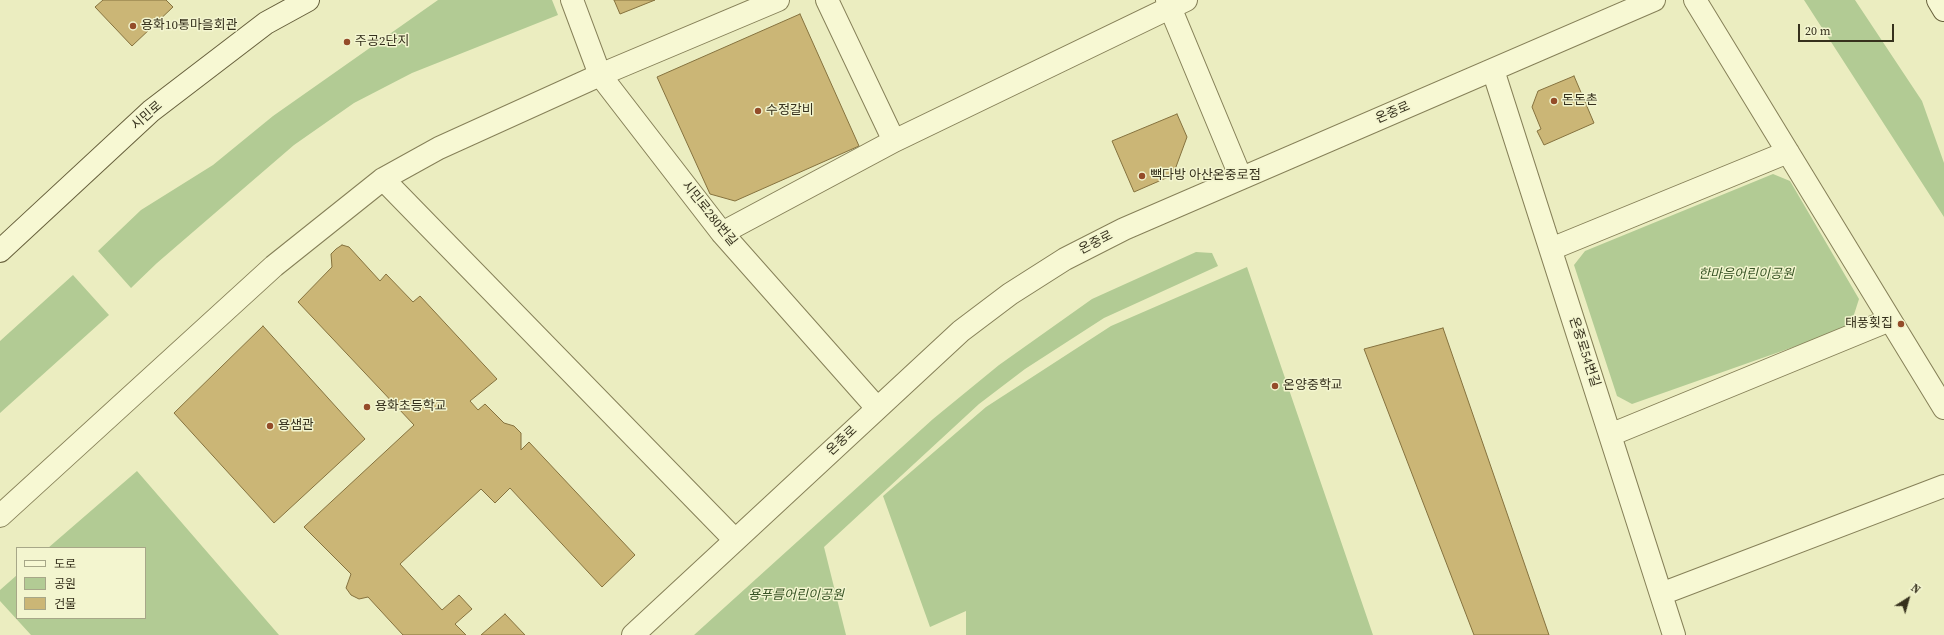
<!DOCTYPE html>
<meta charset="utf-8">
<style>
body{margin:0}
#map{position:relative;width:1944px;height:635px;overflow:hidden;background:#ebedc0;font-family:"Source Serif 4","Noto Sans KR",serif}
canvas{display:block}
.legend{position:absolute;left:16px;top:547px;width:130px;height:72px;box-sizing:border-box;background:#f3f5cf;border:1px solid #a7a788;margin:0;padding:5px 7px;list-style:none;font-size:12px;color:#36311d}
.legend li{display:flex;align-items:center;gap:8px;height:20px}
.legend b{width:20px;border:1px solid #a7a788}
.north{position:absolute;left:1888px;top:579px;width:40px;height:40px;-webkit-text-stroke:3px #f3f5cf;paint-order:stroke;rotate:37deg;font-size:11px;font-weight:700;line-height:16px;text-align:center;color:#36311d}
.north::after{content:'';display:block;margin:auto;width:14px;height:18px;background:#36311d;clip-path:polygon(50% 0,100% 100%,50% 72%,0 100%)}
.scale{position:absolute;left:1798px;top:24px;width:96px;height:18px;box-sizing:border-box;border:2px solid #36311d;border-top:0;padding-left:5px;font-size:12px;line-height:14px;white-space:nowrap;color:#36311d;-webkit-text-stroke:3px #f3f5cf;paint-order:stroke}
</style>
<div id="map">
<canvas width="1944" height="635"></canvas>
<ul class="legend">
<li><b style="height:5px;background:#f7f8d3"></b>도로</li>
<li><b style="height:11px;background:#b2cb94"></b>공원</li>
<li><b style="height:11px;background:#cbb676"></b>건물</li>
</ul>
<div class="north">N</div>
<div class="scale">20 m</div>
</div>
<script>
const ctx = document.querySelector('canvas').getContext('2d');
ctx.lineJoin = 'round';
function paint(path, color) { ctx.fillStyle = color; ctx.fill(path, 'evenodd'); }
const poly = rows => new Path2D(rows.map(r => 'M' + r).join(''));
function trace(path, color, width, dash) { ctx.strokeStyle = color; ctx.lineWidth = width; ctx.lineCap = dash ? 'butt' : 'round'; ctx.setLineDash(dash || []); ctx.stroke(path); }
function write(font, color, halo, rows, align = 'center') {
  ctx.font = font + ' "Source Serif 4","Noto Sans KR",serif'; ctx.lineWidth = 3; ctx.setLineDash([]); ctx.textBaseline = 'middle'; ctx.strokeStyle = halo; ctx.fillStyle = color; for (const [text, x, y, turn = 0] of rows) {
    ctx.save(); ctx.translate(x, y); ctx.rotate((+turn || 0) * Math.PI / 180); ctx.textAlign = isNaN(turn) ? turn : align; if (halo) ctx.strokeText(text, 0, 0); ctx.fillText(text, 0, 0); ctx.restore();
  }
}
paint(poly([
 [438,0,552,0,558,15,412,73,354,103,294,145,157,263,131,288,98,251,141,210,213,165,273,116],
 [1804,0,1855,0,1922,101,1944,163,1944,217],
 [1773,174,1790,181,1859,299,1850,327,1632,404,1617,396,1574,265,1585,251],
 [1196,252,1212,253,1218,266,1104,318,1025,369,979,404,824,547,846,635,694,635,933,419,999,365,1092,299],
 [1247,267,1373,635,966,635,966,611,930,627,883,496,986,407,1111,326],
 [73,275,109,315,0,413,0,341],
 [137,471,279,635,31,635,0,601,0,590,17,575,17,618,145,618,145,548,48,548]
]), '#b2cb94');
const building = poly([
 [103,0,166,0,173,7,132,46,95,7,103,0],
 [614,0,655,0,620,14,614,0],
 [800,14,859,146,735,201,710,194,657,77,800,14],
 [1574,76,1594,123,1544,145,1537,131,1541,129,1532,107,1538,91,1574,76],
 [1177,114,1187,137,1173,175,1134,192,1112,141,1177,114],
 [342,245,349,247,380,281,386,274,413,302,420,296,497,379,470,401,478,410,485,404,504,423,514,426,521,433,521,450,529,442,635,555,602,587,510,488,495,503,481,489,400,564,442,610,459,595,472,609,455,624,466,635,403,635,368,597,359,599,351,595,346,588,351,574,304,527,414,425,298,302,332,267,331,254,336,249,342,245],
 [263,326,365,439,274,523,174,413,263,326],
 [1443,328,1549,635,1474,635,1364,349,1443,328],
 [505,614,525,635,481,635,505,614]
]);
paint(building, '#cbb676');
trace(building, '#85723e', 1);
const street = poly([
 [572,0,600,75,722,233,877,408],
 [827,0,894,141],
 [1167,0,1241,178],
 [1695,0,1944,408],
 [1493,70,1674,635],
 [383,179,735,540],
 [722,233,894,141,1186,0],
 [1551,249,1788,152],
 [1610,435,1890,320],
 [0,516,274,266,383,179,439,148,600,75,778,0],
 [1661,594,1944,486],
 [633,635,961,331,1010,294,1065,259,1124,229,1654,0]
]);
const secondary = poly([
 [1938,0,1944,10],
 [0,251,151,111,266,23,308,0]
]);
trace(street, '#868058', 24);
trace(secondary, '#67603c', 24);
trace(street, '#f7f8d3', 22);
trace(secondary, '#f7f8d3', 22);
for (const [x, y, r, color] of [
 [133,26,4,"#944c29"],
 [347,42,4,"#944c29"],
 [1554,101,4,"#944c29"],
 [758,111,4,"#944c29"],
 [1142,176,4,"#944c29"],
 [1901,324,4,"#944c29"],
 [1275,386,4,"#944c29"],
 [367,407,4,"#944c29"],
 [270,426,4,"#944c29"]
]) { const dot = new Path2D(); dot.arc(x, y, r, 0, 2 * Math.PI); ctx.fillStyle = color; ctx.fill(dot); trace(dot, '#f3f5cf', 1.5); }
write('13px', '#36311d', '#f3f5cf', [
 ["용화10통마을회관",141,26],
 ["주공2단지",355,42],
 ["돈돈촌",1562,101],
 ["수정갈비",766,111],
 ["빽다방 아산온중로점",1150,176],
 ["태풍횟집",1893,324,"right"],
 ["온양중학교",1283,386],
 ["용화초등학교",375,407],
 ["용샘관",278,426]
], 'left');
write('13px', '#36311d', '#f3f5cf', [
 ["온중로",1393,113,-23],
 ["시민로",147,116,-41],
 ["시민로280번길",709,214,51],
 ["온중로",1096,243,-27],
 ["온중로54번길",1584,352,72],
 ["온중로",842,441,-43]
]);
write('italic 13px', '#365223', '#f3f5cf', [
 ["한마음어린이공원",1746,275],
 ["용푸름어린이공원",796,596]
]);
</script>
